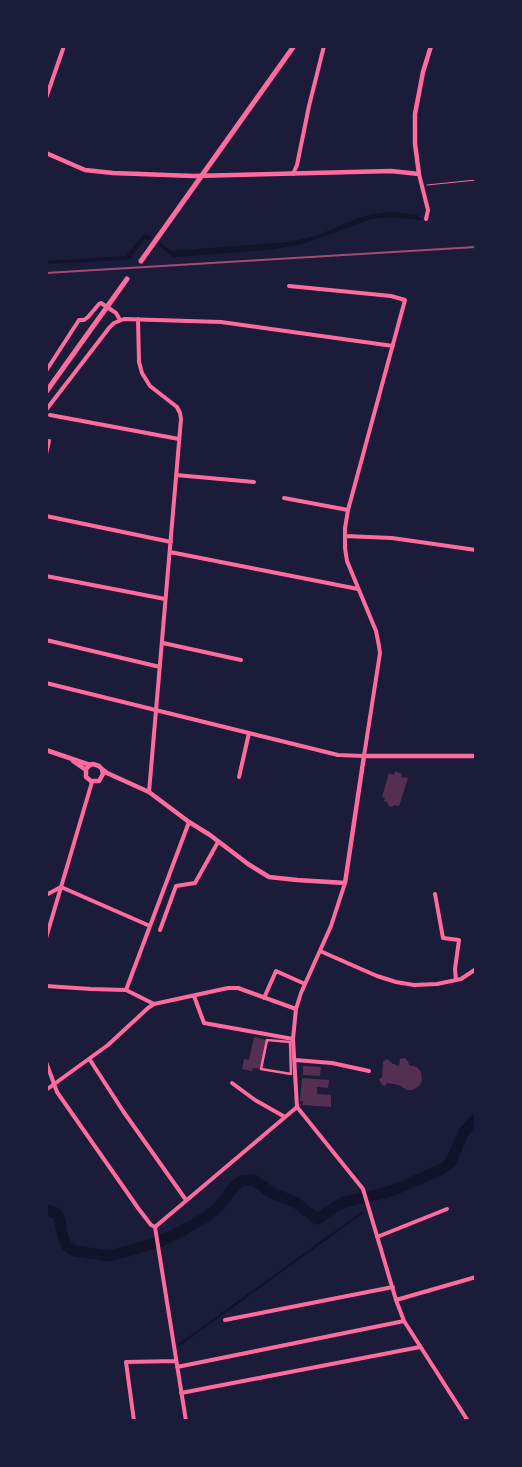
<!DOCTYPE html>
<style>
body{margin:0}
#map{position:relative;width:522px;height:1467px;overflow:hidden;background:#1b1b3a;font-family:Karla,sans-serif}
canvas{display:block}
.frame{position:absolute;inset:0;border:48px solid #1b1b3a;pointer-events:none}
</style>
<div id="map">
<canvas width="522" height="1467"></canvas>
<div class="frame"></div>
</div>
<script>
const ctx = document.querySelector('canvas').getContext('2d');
ctx.lineJoin = 'round';
function paint(path, color) { ctx.fillStyle = color; ctx.fill(path, 'evenodd'); }
const poly = rows => new Path2D(rows.map(r => 'M' + r).join(''));
function trace(path, color, width, dash) { ctx.strokeStyle = color; ctx.lineWidth = width; ctx.lineCap = dash ? 'butt' : 'round'; ctx.setLineDash(dash || []); ctx.stroke(path); }
paint(poly([
 [393,212,418,215,418,217,422,218,422,220,392,217,371,219,303,244,268,250,173,257,158,245,160,242,171,251,290,242,318,235,361,217,382,213],
 [144,234,149,235,152,237,150,240,144,239,131,258,127,260,46,264,46,261,126,256]
]), '#12122b');
trace(poly([
 [179,1345,363,1212]
]), '#12122b', 2);
trace(poly([
 [46,1210,51,1211,57,1214,60,1221,63,1238,67,1246,75,1251,109,1256,156,1243,178,1233,209,1215,219,1206,235,1186,242,1181,254,1180,272,1193,295,1202,317,1219,344,1202,392,1191,442,1169,451,1162,463,1133,476,1119]
]), '#12122b', 11);
paint(poly([
 [395,771,402,774,401,777,408,778,399,806,395,805,391,807,388,805,388,803,384,801,385,798,382,797,389,773,394,775],
 [254,1037,267,1040,261,1069,253,1068,252,1071,242,1069,244,1059,249,1060],
 [405,1058,408,1061,409,1065,417,1067,421,1072,422,1081,419,1086,413,1090,407,1090,399,1085,387,1083,385,1086,382,1085,379,1079,382,1077,383,1062,387,1059,393,1064,399,1066,400,1059],
 [303,1066,321,1067,320,1076,303,1075],
 [302,1078,329,1080,328,1088,317,1087,317,1094,331,1095,331,1107,302,1105,303,1101,300,1101]
]), '#542f53');
trace(poly([
 [427,185,476,180]
]), '#ff6b9d', 1);
trace(poly([
 [267,1040,290,1042,291,1074,261,1069,267,1040]
]), '#ff6b9d', 2.5);
trace(poly([
 [46,98,64,46],
 [293,174,297,165,309,106,324,46],
 [419,174,428,210,426,219],
 [138,319,139,362,142,373,150,386,177,407,180,413,181,419,149,792],
 [46,371,79,320,84,320,88,317,99,304,101,303,116,313,120,320],
 [46,410,109,328,114,323,124,319,221,322,393,346],
 [50,415,179,439],
 [46,454,49,441],
 [176,475,254,482],
 [284,498,348,510],
 [46,516,171,542],
 [345,536,392,538,476,550],
 [170,552,358,589],
 [46,576,165,599],
 [46,640,160,667],
 [163,643,241,660],
 [46,683,338,755,364,756,380,653,379,646,376,631,347,561,345,548,345,528,348,510,405,300,391,296,289,286],
 [239,777,249,733],
 [345,883,331,926,301,993,296,1009,293,1039,297,1107,363,1189,396,1300,404,1321,468,1421],
 [435,894,443,938,459,940,455,969,456,980],
 [46,895,61,887,150,926],
 [160,930,176,886,195,883,218,842],
 [46,938,92,782],
 [320,951,377,976,396,982,414,985,437,984,461,979,476,969],
 [46,986,91,989,126,990,154,1004,228,988,238,988,296,1009],
 [126,990,189,822],
 [194,996,204,1023,293,1039],
 [264,998,276,971,305,984],
 [90,1060,123,1111,186,1200],
 [295,1060,332,1063,369,1071],
 [46,1062,57,1092,138,1208,151,1225,155,1227],
 [232,1083,255,1100,285,1117],
 [46,1090,108,1045,148,1008,154,1004],
 [155,1227,186,1421],
 [155,1227,297,1107],
 [377,1237,447,1209],
 [396,1300,476,1277],
 [225,1320,393,1287],
 [177,1367,404,1321],
 [181,1393,420,1347],
 [134,1421,126,1362,176,1361]
]), '#ff6b9d', 4);
trace(poly([
 [46,153,85,170,113,173,194,176,391,171,419,174,415,144,415,114,423,72,431,46],
 [46,750,90,765,93,764,99,766,102,769,103,774,99,781,91,781,86,777,86,769,90,765],
 [73,761,86,770],
 [102,769,107,773,149,792,189,822,210,835,248,864,269,877,297,880,345,883,364,756,476,756]
]), '#ff6b9d', 4.5);
trace(poly([
 [141,261,294,46],
 [46,392,127,279]
]), '#ff6b9d', 5);
trace(poly([
 [46,273,476,247]
]), '#a44b75', 2);
</script>
